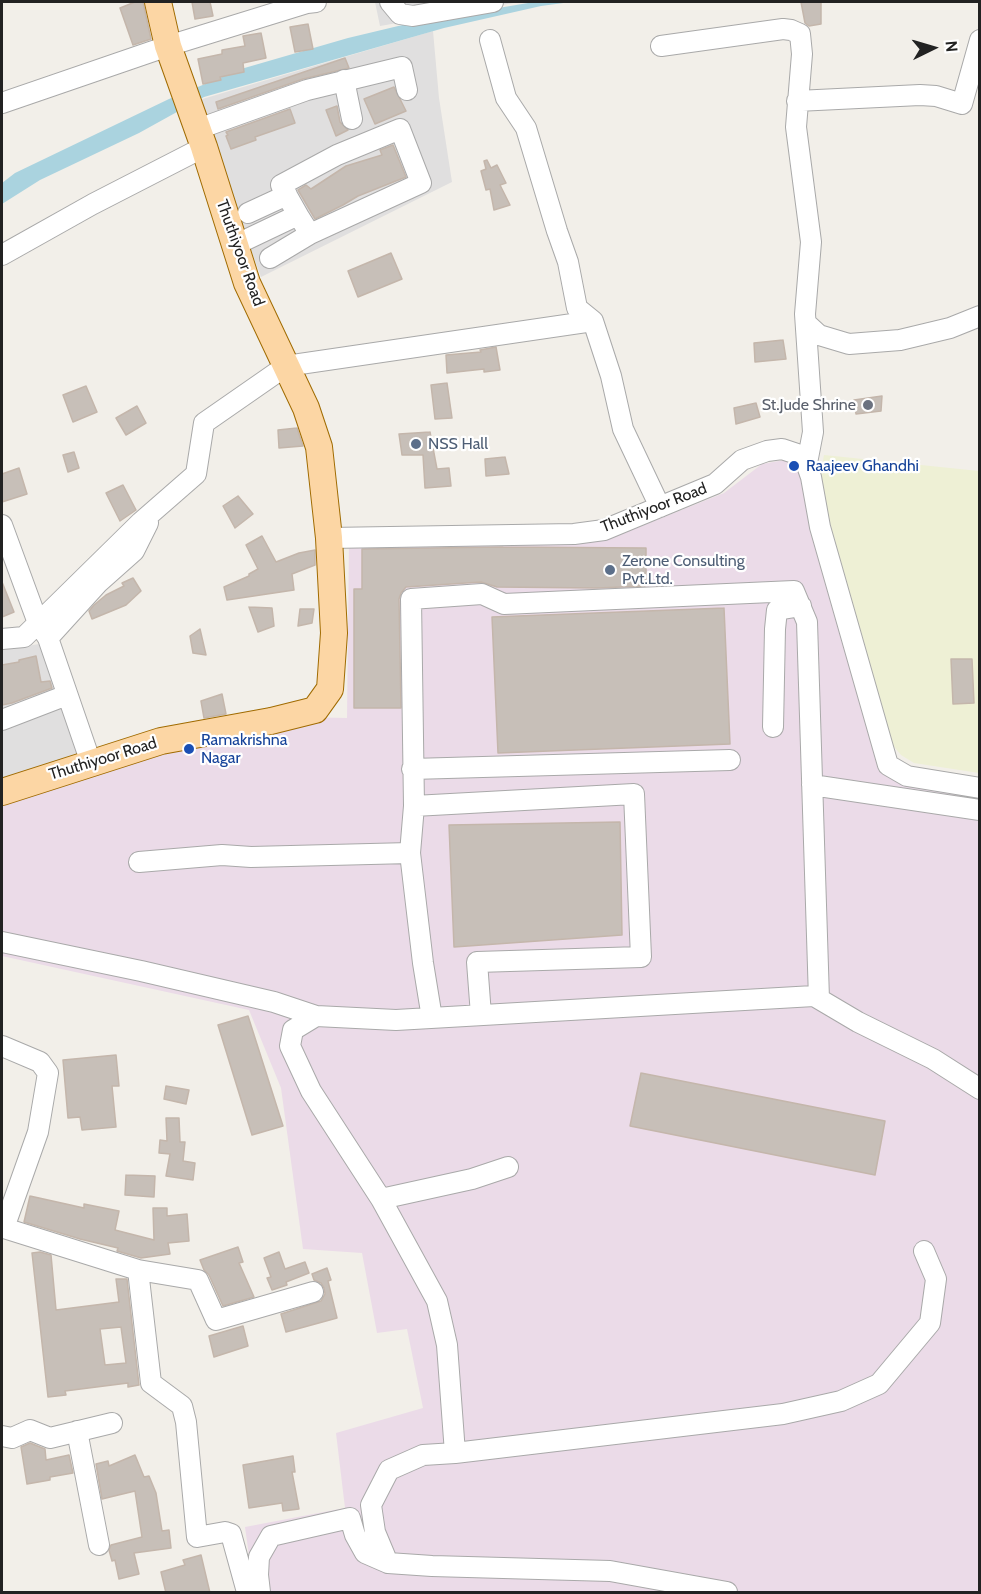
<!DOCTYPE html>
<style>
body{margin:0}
#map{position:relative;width:981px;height:1594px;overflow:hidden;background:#f2efe9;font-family:Cabin,sans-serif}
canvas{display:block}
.frame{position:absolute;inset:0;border:3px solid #222;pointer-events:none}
.north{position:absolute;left:903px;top:18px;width:60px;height:60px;-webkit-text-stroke:4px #fff;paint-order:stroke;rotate:85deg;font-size:16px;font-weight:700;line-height:24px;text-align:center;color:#222}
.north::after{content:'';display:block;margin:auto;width:21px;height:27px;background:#222;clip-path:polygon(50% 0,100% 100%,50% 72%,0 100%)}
</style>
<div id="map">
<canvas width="981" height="1594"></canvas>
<div class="frame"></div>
<div class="north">N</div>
</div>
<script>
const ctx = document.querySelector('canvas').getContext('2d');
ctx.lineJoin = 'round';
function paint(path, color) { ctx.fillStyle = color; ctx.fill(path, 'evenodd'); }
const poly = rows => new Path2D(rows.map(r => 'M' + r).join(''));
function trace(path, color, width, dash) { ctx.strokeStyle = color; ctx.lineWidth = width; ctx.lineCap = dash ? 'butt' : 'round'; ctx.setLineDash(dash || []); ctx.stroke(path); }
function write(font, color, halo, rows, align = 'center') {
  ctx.font = font + ' Cabin,sans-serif'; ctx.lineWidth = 4.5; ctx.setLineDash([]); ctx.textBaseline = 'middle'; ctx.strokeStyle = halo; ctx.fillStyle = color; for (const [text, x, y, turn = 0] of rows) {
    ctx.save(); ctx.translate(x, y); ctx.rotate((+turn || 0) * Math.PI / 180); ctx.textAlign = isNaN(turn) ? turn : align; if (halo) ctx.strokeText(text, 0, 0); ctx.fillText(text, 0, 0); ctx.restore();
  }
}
paint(poly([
 [375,2,519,2,380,26],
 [433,31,439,98,452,182,261,277,232,200,199,100],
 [39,644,82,759,2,783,2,650]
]), '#e0dfdf');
paint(poly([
 [790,459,802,466,886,774,979,791,979,1592,254,1592,245,1527,345,1508,336,1433,423,1408,407,1329,377,1333,362,1253,303,1249,281,1088,249,1010,2,956,2,799,158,747,298,717,347,718,349,543,567,543,624,533,724,493,762,464]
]), '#ebdbe8');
paint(poly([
 [824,455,979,471,979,773,914,763,901,755,890,742,819,483]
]), '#eef0d5');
paint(poly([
 [534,2,571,2,541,6,444,28,204,97,139,133,40,180,2,204,2,183,15,173,169,99,241,69,348,38,415,22]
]), '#aad3df');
const building = poly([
 [135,2,143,2,151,39,133,45,120,8,135,2],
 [192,2,210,2,213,16,195,19,192,2],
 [801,2,821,2,821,24,809,26,805,23,801,2],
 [308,24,313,49,295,52,290,27,308,24],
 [261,33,266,58,243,63,244,72,220,77,221,80,203,84,198,59,222,54,222,50,245,46,243,36,261,33],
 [345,58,349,68,303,79,218,109,216,102,345,58],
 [394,87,406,111,375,124,364,99,394,87],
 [337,106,340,122,348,130,336,136,326,110,337,106],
 [290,109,295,123,255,137,256,140,231,149,226,136,228,135,226,132,290,109],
 [393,145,406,177,358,196,343,205,315,219,298,190,306,185,311,189,346,166,382,155,380,150,393,145],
 [487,160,491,168,497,165,506,183,500,185,510,205,494,210,490,189,486,190,481,171,486,169,484,161,487,160],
 [391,253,402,279,358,297,348,271,391,253],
 [783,340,786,359,755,362,754,343,783,340],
 [496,347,500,370,484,372,484,369,447,373,446,355,481,352,480,350,496,347],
 [447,383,452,418,435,419,431,385,447,383],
 [86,386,97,412,73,422,63,395,86,386],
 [882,396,881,411,856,414,854,400,882,396],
 [756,403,760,417,736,424,734,408,756,403],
 [137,406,146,423,126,435,116,418,137,406],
 [297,428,303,446,279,448,278,430,297,428],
 [430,432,437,469,449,468,451,486,425,488,423,455,402,455,399,434,430,432],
 [74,452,79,468,68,472,63,455,74,452],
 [505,457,509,474,486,476,485,459,505,457],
 [19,468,27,494,2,502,2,474,19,468],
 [123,485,136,510,120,521,106,493,123,485],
 [238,496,253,514,235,528,223,506,238,496],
 [262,536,276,562,299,553,315,550,315,565,292,574,294,590,227,600,224,587,249,576,249,574,258,569,246,545,262,536],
 [503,547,646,548,646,586,597,588,497,587,481,582,406,587,401,593,399,599,401,708,354,708,354,589,362,589,362,549,503,547],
 [133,578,141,591,126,605,92,619,89,611,94,605,106,595,124,586,122,583,133,578],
 [2,582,14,612,2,617,2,582],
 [249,607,272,608,274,626,258,632,249,607],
 [724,608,730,744,498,753,492,617,724,608],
 [300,609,314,609,312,623,298,626,300,609],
 [200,629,206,655,193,653,190,636,200,629],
 [36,656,41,682,50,681,52,688,12,703,2,705,2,665,19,662,19,660,36,656],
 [951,659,972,659,974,703,953,704,951,659],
 [222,694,226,714,204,718,201,701,222,694],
 [620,822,622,935,454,947,449,825,620,822],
 [248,1016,283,1126,252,1135,218,1025,248,1016],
 [116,1055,119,1086,112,1086,116,1127,82,1130,80,1117,68,1118,63,1060,116,1055],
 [641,1073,885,1121,875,1175,630,1126,641,1073],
 [166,1086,189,1090,186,1104,164,1099,166,1086],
 [166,1118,179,1118,180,1142,185,1142,183,1161,195,1163,193,1180,166,1176,170,1154,159,1153,160,1140,167,1141,166,1118],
 [126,1175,155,1176,154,1197,125,1195,126,1175],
 [30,1196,84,1208,84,1204,119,1211,115,1230,154,1240,153,1208,167,1208,167,1216,187,1214,189,1241,168,1243,170,1254,141,1258,117,1251,118,1248,80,1239,24,1222,30,1196],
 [238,1247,243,1262,239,1263,254,1297,223,1306,209,1275,204,1270,200,1260,238,1247],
 [40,1252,51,1255,56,1310,119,1302,116,1279,127,1279,139,1385,128,1387,128,1383,65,1391,66,1395,48,1397,32,1253,40,1252],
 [121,1327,126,1363,105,1365,100,1329,121,1327],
 [279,1252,285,1269,305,1262,309,1273,286,1282,287,1285,272,1290,267,1278,271,1277,264,1258,279,1252],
 [327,1268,331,1280,328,1281,337,1318,286,1332,281,1314,321,1301,325,1294,324,1288,321,1283,314,1280,312,1274,327,1268],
 [243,1326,248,1346,214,1357,209,1336,243,1326],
 [30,1443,45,1449,46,1460,69,1455,73,1473,50,1477,50,1480,27,1484,21,1447,30,1443],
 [135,1455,144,1477,149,1476,156,1493,162,1531,169,1530,171,1548,134,1553,139,1574,119,1579,115,1560,112,1561,109,1550,111,1545,142,1537,135,1491,102,1499,96,1464,108,1461,109,1466,135,1455],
 [293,1456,295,1472,292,1472,299,1509,283,1511,282,1503,249,1508,243,1465,293,1456],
 [201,1555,210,1593,166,1593,161,1572,185,1565,183,1560,201,1555]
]);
paint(building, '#c7bfb8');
trace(building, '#c4b6ab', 1.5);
const minor = poly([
 [390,2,400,14,413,16,493,2],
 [490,40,506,98,526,128,557,231,568,262,577,308,593,321,611,376,623,429,660,507],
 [661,46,783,29,791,30,800,34,802,54,796,127,811,242,805,314,813,432,807,463],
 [344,80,352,119],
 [797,101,920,95,936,96,962,104,980,40],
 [2,103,168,46,307,3,316,2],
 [198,129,307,90,402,67,407,90],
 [248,213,287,195],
 [235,245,298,215,281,185,337,155,400,129,421,183,310,234,298,215],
 [2,255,93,204,204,147],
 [270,258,310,234],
 [806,323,819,335,849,344,900,340,950,328,980,316],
 [2,525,38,623,48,638,91,763],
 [329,538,574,534,604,530,715,484,742,460,767,451,782,449,797,454,804,457,811,477,820,527,888,765,907,776,980,788],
 [48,638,98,583,134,551,148,523],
 [2,639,24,637,141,522,196,474,204,423,286,366,593,321],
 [2,720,67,695],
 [773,727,775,629,777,610,801,606],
 [412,769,730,760],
 [812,785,980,810],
 [414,806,634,794,641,957,477,962,481,1015],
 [139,862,222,855,251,857,410,853],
 [2,942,141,971,274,1002,316,1016],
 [432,1018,423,963,410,853,414,806,411,599,482,594,504,604,794,591,807,622,819,999],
 [2,1046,40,1062,48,1073,38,1132,4,1228,138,1270,151,1383,182,1406,186,1422,197,1537,225,1532,231,1534,247,1592],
 [381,1199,472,1179,508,1167],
 [138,1270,198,1280,216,1320,313,1292],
 [77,1431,99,1545],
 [2,1436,12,1438,30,1430,50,1438,112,1423],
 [455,1453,783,1414,841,1401,879,1384,930,1323,936,1279,924,1251],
 [388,1563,375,1532,371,1505,389,1470,423,1455,455,1453,447,1345,437,1301,381,1199,311,1091,290,1046,293,1030,316,1016,396,1020,814,996,858,1022,933,1059,980,1089],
 [260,1592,258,1575,259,1557,271,1536,350,1518,355,1535,365,1553,388,1563,432,1566,610,1571,727,1592]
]);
const major = poly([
 [2,792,161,741,271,721,315,710,330,689,334,633,329,538,319,447,306,408,247,283,204,147,168,46,158,2]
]);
trace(minor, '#a9a9a9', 22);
trace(major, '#a06b00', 28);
trace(minor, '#fff', 20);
trace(major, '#fcd6a4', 26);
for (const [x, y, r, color] of [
 [868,405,6,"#6b7280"],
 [416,444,6,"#5c6f8a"],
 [794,466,6,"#1a4fb4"],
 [610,570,6,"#5c6f8a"],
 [189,749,6,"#1a4fb4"]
]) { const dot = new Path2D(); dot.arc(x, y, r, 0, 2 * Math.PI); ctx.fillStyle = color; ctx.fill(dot); trace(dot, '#fff', 2); }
write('16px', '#222', '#fff', [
 ["Thuthiyoor Road",240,253,70],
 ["Thuthiyoor Road",654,508,-21],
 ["Thuthiyoor Road",103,759,-17]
]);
write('16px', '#5b616d', '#fff', [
 ["St.Jude Shrine",856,405]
], 'right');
write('16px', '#4e5e75', '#fff', [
 ["NSS Hall",428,444],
 ["Zerone Consulting",622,561],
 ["Pvt.Ltd.",622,579]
], 'left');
write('16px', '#164399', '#fff', [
 ["Raajeev Ghandhi",806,466],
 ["Ramakrishna",201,740],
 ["Nagar",201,758]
], 'left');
</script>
